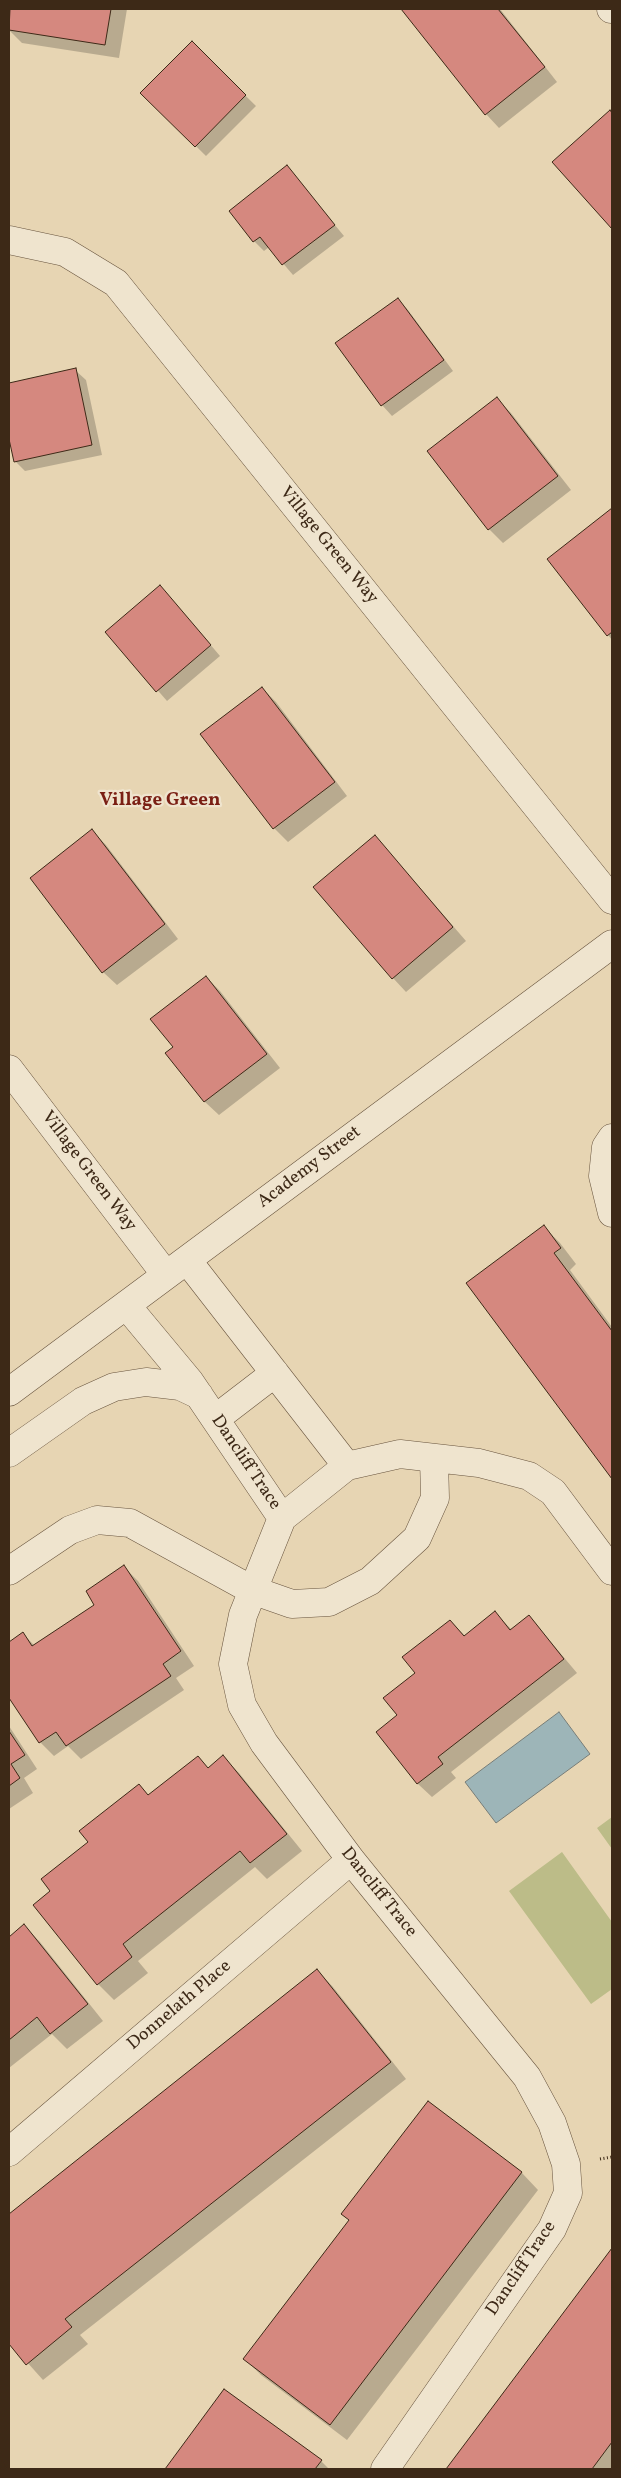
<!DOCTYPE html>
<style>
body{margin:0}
#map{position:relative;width:621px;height:2478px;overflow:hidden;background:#e7d5b3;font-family:Vollkorn,serif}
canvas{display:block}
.frame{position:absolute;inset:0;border:10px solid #3d2917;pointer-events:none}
</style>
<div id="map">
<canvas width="621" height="2478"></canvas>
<div class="frame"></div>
</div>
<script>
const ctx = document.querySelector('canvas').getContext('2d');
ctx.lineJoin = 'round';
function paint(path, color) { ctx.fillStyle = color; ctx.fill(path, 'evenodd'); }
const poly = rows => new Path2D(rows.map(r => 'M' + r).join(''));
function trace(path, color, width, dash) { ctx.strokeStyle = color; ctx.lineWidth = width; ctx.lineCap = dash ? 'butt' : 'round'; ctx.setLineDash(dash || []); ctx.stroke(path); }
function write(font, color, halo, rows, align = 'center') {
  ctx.font = font + ' Vollkorn,serif'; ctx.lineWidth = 4.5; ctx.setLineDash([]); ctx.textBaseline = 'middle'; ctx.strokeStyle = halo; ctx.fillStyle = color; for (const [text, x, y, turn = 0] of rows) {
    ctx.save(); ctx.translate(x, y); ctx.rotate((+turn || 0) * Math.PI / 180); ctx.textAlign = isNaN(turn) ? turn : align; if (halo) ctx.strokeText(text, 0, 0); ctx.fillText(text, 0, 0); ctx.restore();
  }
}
paint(poly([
 [612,1817,612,1849,597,1828],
 [562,1852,612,1922,612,1989,591,2004,509,1891]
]), '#bcbc88');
const water = poly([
 [559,1712,590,1754,496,1823,465,1782,559,1712]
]);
paint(water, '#9db5b8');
trace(water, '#777d78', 1);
paint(poly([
 [11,9,127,9,119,58,22,43,9,30],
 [402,9,500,9,557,82,499,128,486,114],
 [192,43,256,106,206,156,142,93],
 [610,112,612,115,612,228,554,162],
 [286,166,344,236,293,275,269,247,264,251,254,241],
 [398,299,408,310,453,371,392,416,382,405,337,344],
 [75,370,86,380,102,455,25,471,15,461,9,433,9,384],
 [497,399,511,413,571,490,503,543,489,529],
 [612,510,612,640,549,559],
 [170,597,220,656,167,701,107,632],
 [262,688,276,702,347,796,288,842,274,828,202,734],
 [92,831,106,845,178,939,117,985,103,972],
 [375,836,466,941,406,992,393,978],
 [206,977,220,991,280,1068,219,1115,205,1102,167,1053,174,1048],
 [544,1227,560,1243,576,1264,570,1270,612,1327,612,1477,468,1283],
 [124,1567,138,1581,194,1666,176,1678,184,1690,81,1759,68,1746,54,1756,40,1742,9,1696,9,1644,23,1634,35,1646,96,1605],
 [495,1613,512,1630,529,1616,577,1673,451,1772,456,1778,432,1797,418,1784,378,1732,399,1716,417,1673,450,1621,465,1636],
 [9,1726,37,1769,24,1778,33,1793,9,1809],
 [223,1757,239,1773,302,1851,267,1879,255,1867,138,1961,148,1973,114,2000,98,1984,35,1905,52,1891,139,1785,149,1796,198,1758,209,1769],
 [24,1926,40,1942,103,2021,67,2049,52,2034,9,2068,9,1937],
 [317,1970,333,1987,406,2079,80,2335,88,2344,43,2380,9,2342,9,2216],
 [428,2102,522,2173,538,2190,347,2440,261,2375,245,2359,350,2221],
 [612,2251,612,2469,448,2469],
 [224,2391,321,2461,329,2469,167,2469]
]), '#0003');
const building = poly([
 [10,9,111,9,105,45,9,30,10,9],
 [401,9,498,9,545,67,485,115,401,9],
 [192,41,246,95,195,147,140,93,192,41],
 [610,110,612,113,612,229,552,162,610,110],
 [287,165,335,225,282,265,260,237,253,242,229,211,287,165],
 [398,298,444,360,381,406,335,343,398,298],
 [76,368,92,445,14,462,9,439,9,383,76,368],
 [497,397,558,476,488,530,427,451,497,397],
 [612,508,612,632,607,636,547,559,612,508],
 [160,585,211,645,156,692,105,632,160,585],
 [262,687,335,782,273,829,200,734,262,687],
 [92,829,165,924,102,973,30,878,92,829],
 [375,835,453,927,392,979,313,887,375,835],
 [206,976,267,1054,204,1102,165,1053,173,1047,150,1019,206,976],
 [544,1225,561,1248,554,1253,612,1331,612,1479,466,1283,544,1225],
 [124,1565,181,1651,163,1664,171,1676,66,1746,56,1732,39,1743,9,1698,9,1642,23,1632,32,1646,94,1605,86,1591,124,1565],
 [495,1611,510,1630,529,1615,564,1659,438,1757,443,1764,417,1784,376,1732,397,1715,383,1698,415,1673,402,1657,450,1620,464,1636,495,1611],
 [9,1731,25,1755,11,1764,20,1778,9,1786,9,1731],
 [223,1755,287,1834,250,1863,240,1851,123,1944,132,1957,97,1985,33,1905,50,1891,41,1879,88,1842,79,1831,139,1784,148,1795,198,1756,208,1768,223,1755],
 [24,1924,88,2004,50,2034,37,2017,9,2040,9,1937,24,1924],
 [317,1969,391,2062,65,2319,72,2327,26,2365,9,2344,9,2214,317,1969],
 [428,2101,522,2172,330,2425,243,2359,349,2220,341,2214,428,2101],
 [612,2248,612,2442,592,2469,446,2469,612,2248],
 [224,2389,322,2460,315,2469,165,2469,224,2389]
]);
paint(building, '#d5887f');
trace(building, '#3d2917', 1);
const minor = poly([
 [611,9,612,9],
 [9,240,65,252,116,283,612,900],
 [9,1069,166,1275],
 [612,1138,606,1147,603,1176,612,1213],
 [187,1260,347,1466],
 [126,1305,190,1382,282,1518],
 [9,1392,612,944],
 [215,1419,275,1373],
 [9,1453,83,1401,114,1387,146,1382,180,1386,199,1395],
 [9,1571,70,1530,97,1520,130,1523,252,1590,292,1604,329,1602,370,1581,417,1538,435,1498,434,1458],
 [9,2152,351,1860],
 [385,2469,552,2229,568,2193,566,2164,552,2123,527,2077,351,1860,264,1743,242,1705,233,1664,243,1615,282,1518,347,1466,400,1454,479,1463,529,1476,553,1492,612,1571]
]);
trace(minor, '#68543e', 29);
trace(poly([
 [600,2159,612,2157]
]), '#3d2917', 3, [1, 2.5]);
trace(minor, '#efe4ce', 28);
write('18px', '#3d2917', '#efe4ce', [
 ["Village Green Way",328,546,51],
 ["Academy Street",310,1168,-37],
 ["Village Green Way",88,1172,53],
 ["Dancliff Trace",245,1463,56],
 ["Dancliff Trace",378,1893,51],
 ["Donnelath Place",180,2006,-40],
 ["Dancliff Trace",522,2269,-56]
]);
write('bold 19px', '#7a1f14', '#efe4ce', [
 ["Village Green",160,802]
]);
</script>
